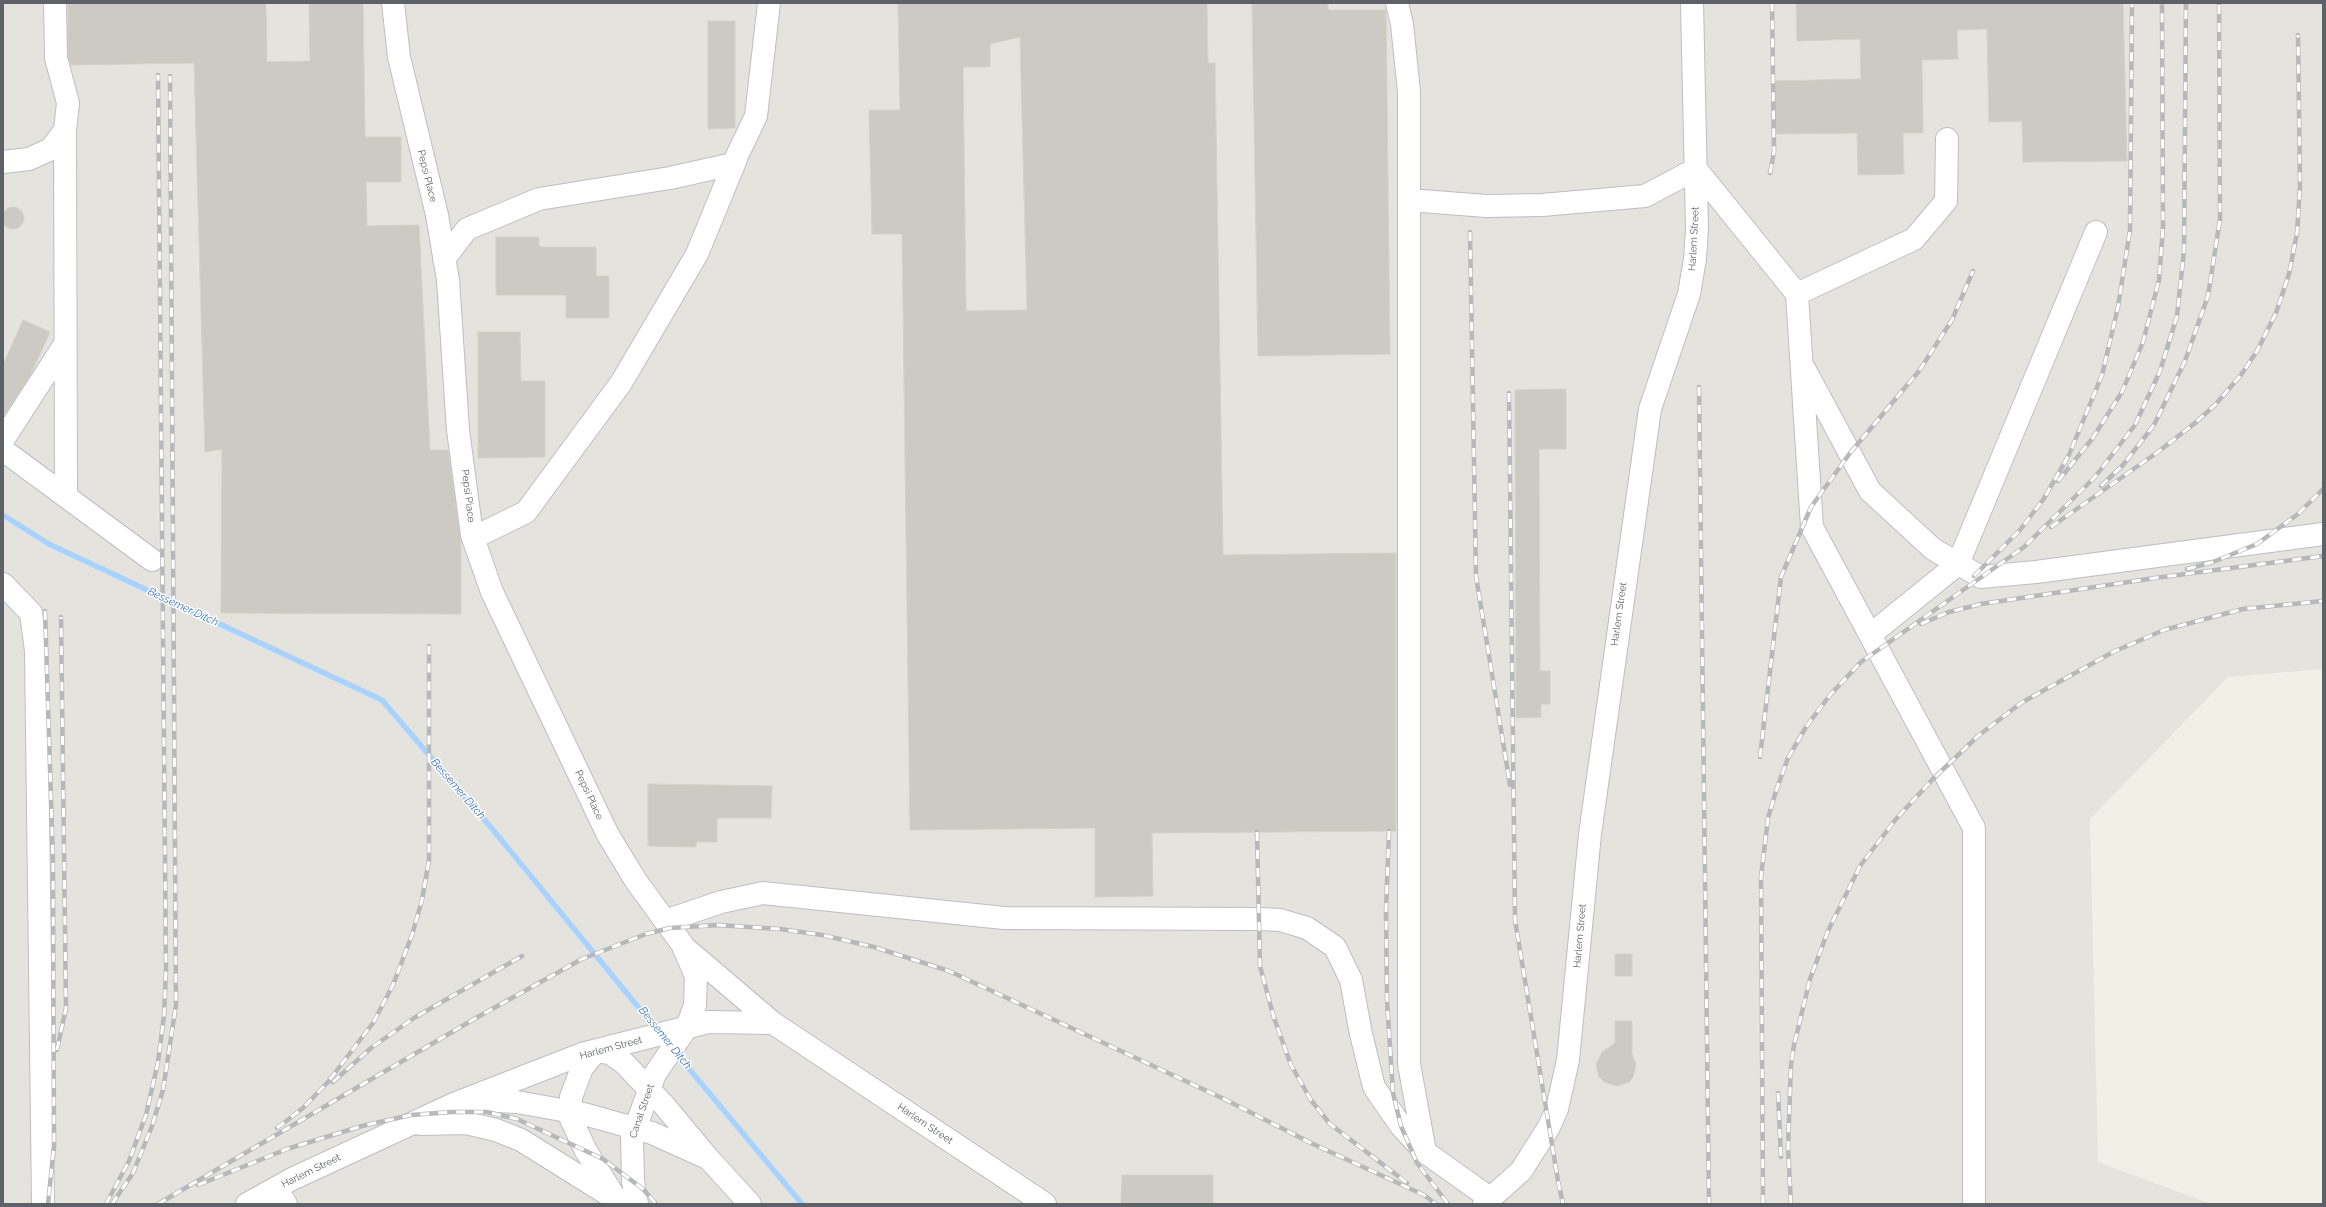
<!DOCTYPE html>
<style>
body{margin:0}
#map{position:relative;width:2326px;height:1207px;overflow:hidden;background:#f1f0e6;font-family:Raleway,sans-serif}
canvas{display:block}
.frame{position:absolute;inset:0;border:4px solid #5e6168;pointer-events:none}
</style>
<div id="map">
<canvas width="2326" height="1207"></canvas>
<div class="frame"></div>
</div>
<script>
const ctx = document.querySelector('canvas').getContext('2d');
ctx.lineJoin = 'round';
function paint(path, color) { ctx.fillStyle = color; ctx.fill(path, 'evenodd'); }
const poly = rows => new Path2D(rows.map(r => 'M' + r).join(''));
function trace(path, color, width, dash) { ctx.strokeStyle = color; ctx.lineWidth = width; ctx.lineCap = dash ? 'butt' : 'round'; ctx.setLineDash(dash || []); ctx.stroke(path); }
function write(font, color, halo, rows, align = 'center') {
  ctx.font = font + ' Raleway,sans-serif'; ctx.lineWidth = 3; ctx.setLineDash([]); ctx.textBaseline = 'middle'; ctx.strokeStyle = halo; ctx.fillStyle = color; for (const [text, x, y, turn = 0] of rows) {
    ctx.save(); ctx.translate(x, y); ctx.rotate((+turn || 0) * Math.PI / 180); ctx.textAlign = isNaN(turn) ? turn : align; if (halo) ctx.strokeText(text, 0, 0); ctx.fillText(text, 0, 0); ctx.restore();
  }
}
paint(poly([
 [3,3,2323,3,2323,669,2228,677,2090,819,2098,1162,2211,1204,3,1204]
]), '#e5e3de');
trace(poly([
 [3,515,49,544,382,700,494,831,657,1030],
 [675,1052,802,1204]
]), '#a9d3ff', 5.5);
const building = poly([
 [68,3,266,3,267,62,310,61,309,3,363,3,365,137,401,137,401,182,366,182,367,226,419,225,430,450,448,450,461,542,461,614,221,613,222,449,205,452,194,63,71,65,68,56,68,3],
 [898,3,1207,3,1208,63,1215,63,1223,555,1396,553,1396,831,1152,833,1153,896,1095,897,1095,828,910,830,902,234,872,234,869,110,900,110,898,3],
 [1020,37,1027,310,966,311,963,67,990,67,990,44,1020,37],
 [1252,3,1328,3,1328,10,1386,10,1390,354,1258,356,1252,3],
 [1796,3,2123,3,2127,161,2023,162,2022,121,1989,122,1987,29,1957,30,1958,59,1922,60,1923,133,1903,133,1904,174,1858,175,1857,133,1774,134,1773,81,1861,79,1860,39,1797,41,1796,3],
 [708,21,735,21,735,128,708,129,708,21],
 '2 218a11 11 0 1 1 22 0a11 11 0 1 1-22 0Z',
 [496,237,539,237,539,247,596,247,596,276,609,276,609,318,566,318,566,295,496,295,496,237],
 [23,320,50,332,30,376,3,417,3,365,23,320],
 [478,332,520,332,521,381,545,381,545,457,478,458,478,332],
 [1566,389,1566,449,1539,449,1540,671,1550,671,1550,704,1541,704,1541,717,1516,718,1515,390,1566,389],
 [648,784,772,786,771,818,717,818,717,842,696,842,696,847,648,846,648,784],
 [1615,954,1632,954,1632,976,1615,976,1615,954],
 [1615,1021,1632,1021,1632,1054,1636,1064,1633,1077,1629,1082,1617,1086,1604,1082,1599,1077,1596,1064,1602,1052,1615,1043,1615,1021],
 [1122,1175,1213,1175,1213,1204,1121,1204,1122,1175]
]);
paint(building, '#cccac3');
trace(building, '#d6d2c4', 1);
const minor = poly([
 [393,3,399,57,437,215,448,280,458,430,472,535,492,592,608,835,636,881,682,944,696,976,695,1005,687,1027,655,1074,632,1137,633,1181,637,1204],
 [1397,3,1402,24,1409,92,1409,1064,1425,1152],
 [65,130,66,494],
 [3,162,29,159,51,149,65,130,68,103,56,58,55,3],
 [1409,200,1486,206,1542,205,1645,196,1696,169,1797,294,1812,527,1974,828,1974,1204],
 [444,259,467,229,539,199,670,178,733,164,756,116,769,3],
 [1797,294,1914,239,1946,201,1947,139],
 [1805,370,1870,491,1933,549,1981,577,2036,572,2323,534],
 [3,440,65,344],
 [3,450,152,560],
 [473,538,526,512,621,383,697,254,736,159],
 [3,584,31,613,36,651,43,1204],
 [1870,635,1958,564,2096,232],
 [665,921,721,902,763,893,1004,918,1260,919,1280,920,1307,928,1335,947,1351,980,1361,1034,1374,1087,1401,1126,1425,1152,1491,1199],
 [685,948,773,1023],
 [476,1100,517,1102,584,1114,652,1133,703,1156],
 [420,1124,466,1123,496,1130,521,1140,609,1195],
 [276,1188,286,1204],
 [247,1204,292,1179,454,1104,582,1054,708,1022,773,1023,1045,1204],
 [619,1204,586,1151,571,1119,571,1097,582,1068,596,1051,610,1053,624,1063,663,1104,708,1158,750,1204],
 [1484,1204,1521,1171,1549,1127,1557,1109,1568,1060,1590,834,1650,409,1689,294,1695,259,1697,229,1692,3]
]);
trace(minor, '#bbbec3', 24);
trace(minor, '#fff', 22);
const rail = poly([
 [1770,173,1774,152,1772,3],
 [1470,232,1476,576,1510,785],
 [1699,387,1709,1204],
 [1509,393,1515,920,1558,1181,1563,1204],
 [2058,481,2092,439,2122,392,2143,342,2159,280,2163,227,2162,3],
 [2101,486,2123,465,2154,425,2185,361,2208,296,2220,219,2219,3],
 [2051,527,2158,452,2195,423,2215,405,2241,375,2257,351,2276,313,2289,274,2297,233,2300,187,2298,35],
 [2187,569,2213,562,2257,544,2298,514,2323,489],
 [1974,576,2020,530,2043,500,2069,455,2102,375,2118,307,2130,230,2132,3],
 [45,611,53,862,54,1146,48,1204],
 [1921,624,1949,612,1981,604,2155,578,2323,556],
 [1760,757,1781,577,1811,507,1850,453,1919,371,1952,320,1973,271],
 [1389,831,1386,910,1387,1001,1393,1093,1401,1126,1417,1163,1448,1204],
 [1257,832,1260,966,1274,1018,1291,1065,1311,1100,1330,1124,1407,1183],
 [57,1050,66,1008,61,617],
 [333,1082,371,1048,414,1018,522,956],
 [1778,1093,1781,1157],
 [277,1128,303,1108,328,1082,373,1023,393,985,412,935,422,900,429,860,429,646],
 [198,1185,287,1149,362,1126,411,1115,452,1112,487,1112,517,1119,603,1159,643,1189,656,1204],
 [106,1204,129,1161,146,1115,158,1062,164,1016,166,970,158,75],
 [112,1204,133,1173,152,1126,163,1090,176,1005,170,76],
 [158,1204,476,1018,582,959,646,934,670,928,718,925,780,929,822,935,874,947,949,971,1222,1098,1313,1144,1424,1195,1436,1204],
 [1763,1204,1761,877,1768,818,1777,788,1788,758,1806,727,1830,695,1861,662,2024,547,2095,477,2135,425,2160,371,2177,316,2184,251,2186,3],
 [1791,1204,1788,1148,1791,1065,1794,1045,1810,979,1828,931,1860,866,1896,819,1932,780,1978,736,2021,703,2113,652,2164,630,2243,609,2323,601]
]);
trace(rail, '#b7b8b9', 4.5);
trace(rail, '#fff', 3, [9]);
write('10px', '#5e6168', '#fff', [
 ["Pepsi Place",427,176,76],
 ["Harlem Street",1694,239,-87],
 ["Pepsi Place",468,496,83],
 ["Harlem Street",1619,614,-82],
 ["Pepsi Place",589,795,65],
 ["Harlem Street",1580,936,-85],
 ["Harlem Street",611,1048,-15],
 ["Canal Street",642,1111,-71],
 ["Harlem Street",925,1124,34],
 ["Harlem Street",311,1171,-26]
]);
write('italic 11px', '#3f75c4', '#fff', [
 ["Bessemer Ditch",183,607,25],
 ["Bessemer Ditch",458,789,49],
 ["Bessemer Ditch",665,1038,51]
]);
</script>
